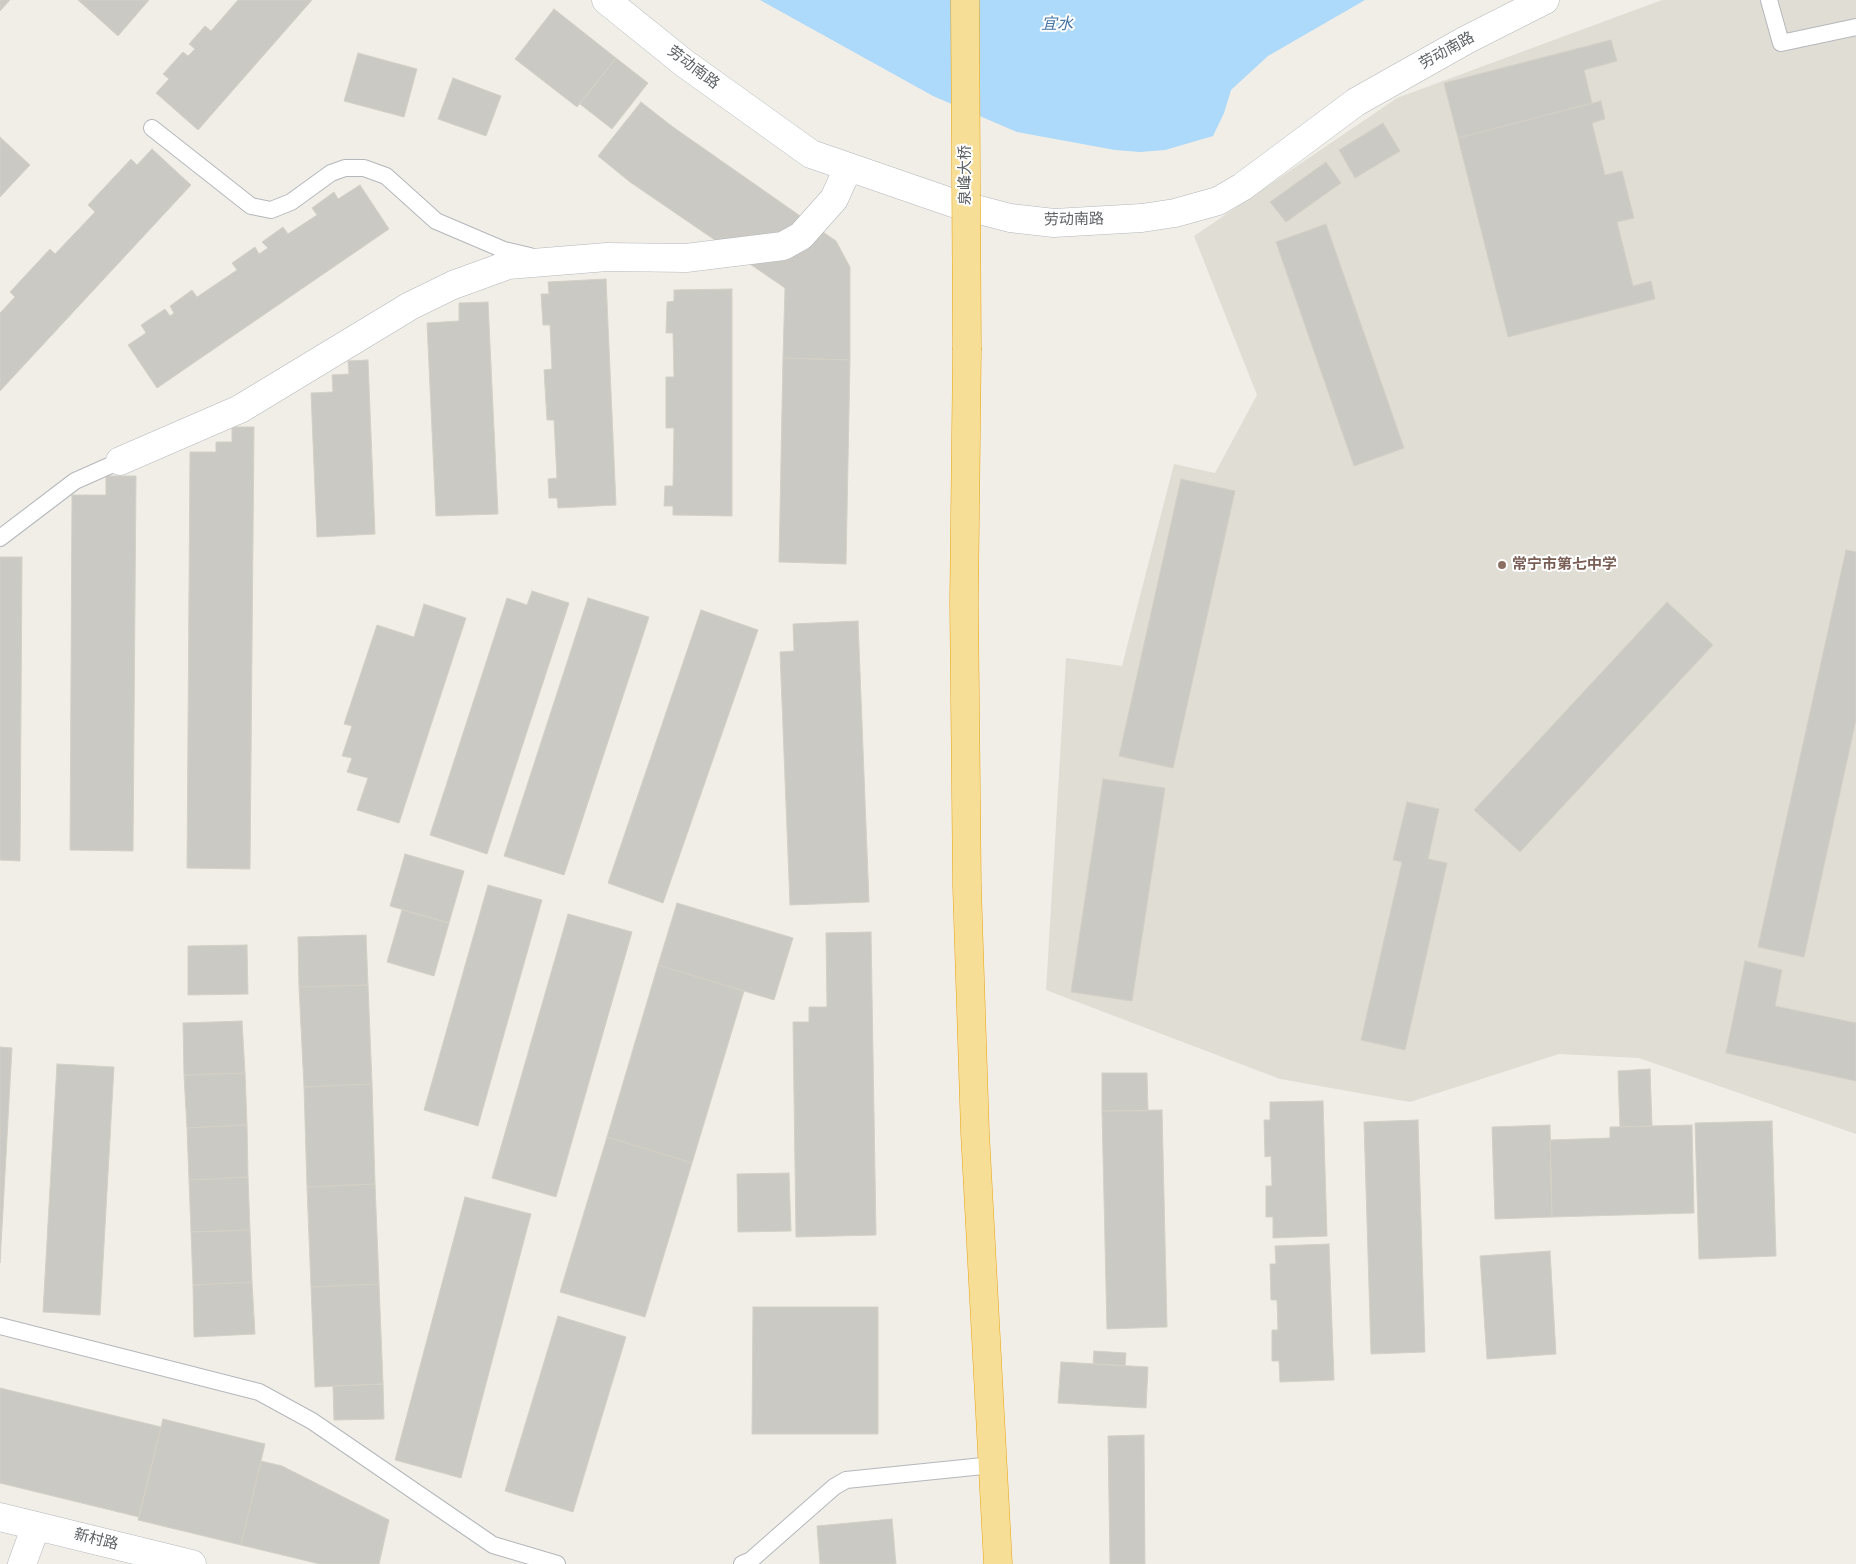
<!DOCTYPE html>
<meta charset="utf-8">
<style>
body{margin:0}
canvas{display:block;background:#f0eee7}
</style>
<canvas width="1856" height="1564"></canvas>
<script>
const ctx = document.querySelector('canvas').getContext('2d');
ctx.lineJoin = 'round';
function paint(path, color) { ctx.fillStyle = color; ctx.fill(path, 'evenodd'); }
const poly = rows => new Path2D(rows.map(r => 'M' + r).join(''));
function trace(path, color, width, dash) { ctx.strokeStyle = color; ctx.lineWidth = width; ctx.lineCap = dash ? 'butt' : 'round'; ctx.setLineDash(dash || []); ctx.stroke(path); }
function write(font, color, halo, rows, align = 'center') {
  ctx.font = font + ' "DejaVu Sans","Noto Sans SC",sans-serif'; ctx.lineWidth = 4; ctx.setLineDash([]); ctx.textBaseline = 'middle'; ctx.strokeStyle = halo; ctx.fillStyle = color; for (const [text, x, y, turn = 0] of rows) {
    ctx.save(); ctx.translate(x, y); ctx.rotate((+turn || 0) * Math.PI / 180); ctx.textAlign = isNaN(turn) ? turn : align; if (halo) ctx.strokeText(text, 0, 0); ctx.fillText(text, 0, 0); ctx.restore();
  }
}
paint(poly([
 [1662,0,1856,0,1856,1134,1639,1058,1559,1054,1410,1102,1280,1079,1046,990,1066,658,1122,666,1174,464,1215,473,1257,395,1194,236,1397,98]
]), '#e0ddd5');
paint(poly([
 [760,0,1365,0,1268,56,1231,90,1224,113,1213,136,1165,150,1140,152,1115,150,1017,132,933,96]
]), '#add9fa');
const building = poly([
 [0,0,10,0,0,11,0,0],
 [78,0,149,0,118,36,78,0],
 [238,0,312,0,198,130,156,93,169,79,163,74,183,52,188,56,195,49,189,44,205,26,211,31,238,0],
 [554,9,616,58,577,107,515,59,554,9],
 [1611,40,1617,61,1584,70,1592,103,1458,138,1444,83,1611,40],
 [358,53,417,69,404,117,344,101,358,53],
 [616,58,648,83,612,129,580,104,616,58],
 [453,78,501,96,486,136,438,119,453,78],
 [1601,101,1605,119,1592,123,1605,175,1622,171,1634,218,1617,222,1633,286,1651,281,1655,299,1508,337,1458,138,1601,101],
 [641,102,673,127,836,241,850,267,850,360,783,358,785,288,630,182,598,156,641,102],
 [1383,123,1400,151,1355,178,1339,150,1383,123],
 [0,137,30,165,0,197,0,137],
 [152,149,191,185,0,391,0,313,15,297,10,292,50,249,55,254,95,212,88,205,131,159,137,165,152,149],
 [1326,162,1341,183,1286,222,1270,202,1326,162],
 [360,185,389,229,157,388,128,345,146,333,141,325,165,309,170,316,174,313,170,306,192,290,197,297,237,270,232,263,255,247,259,254,268,248,262,242,283,227,288,234,317,215,312,208,334,192,338,199,360,185],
 [1326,224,1404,448,1354,466,1276,242,1326,224],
 [606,279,616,505,558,508,557,498,549,498,548,479,557,478,554,420,547,420,544,370,552,369,550,325,543,325,541,294,549,294,548,282,606,279],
 [732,289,732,516,673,515,673,506,664,506,665,486,673,486,674,428,666,428,666,377,674,377,673,333,666,333,667,302,674,301,674,290,732,289],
 [488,302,498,514,436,516,427,323,459,321,459,303,488,302],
 [783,358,850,360,846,564,779,562,783,358],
 [368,360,375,534,317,537,311,393,333,392,332,375,349,374,348,361,368,360],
 [232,427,254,427,250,869,187,868,190,452,216,452,216,442,232,442,232,427],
 [106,476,136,476,133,851,70,850,72,495,106,495,106,476],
 [1181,479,1235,491,1173,768,1119,756,1181,479],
 [1846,550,1856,552,1856,720,1804,957,1758,947,1846,550],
 [0,557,22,557,20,861,0,860,0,557],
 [532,591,569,603,487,854,430,835,507,598,527,605,532,591],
 [588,598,649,617,564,875,504,856,588,598],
 [1667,602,1713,645,1520,852,1474,810,1667,602],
 [424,604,466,618,399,823,357,810,368,778,347,772,352,758,342,756,352,726,344,724,377,625,414,637,424,604],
 [701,610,758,630,663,903,608,883,701,610],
 [858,621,869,902,790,905,780,652,794,651,793,624,858,621],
 [1103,779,1165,788,1132,1001,1071,992,1103,779],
 [1407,802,1439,809,1428,859,1447,863,1405,1050,1361,1040,1402,862,1393,860,1407,802],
 [405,854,464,871,449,923,390,906,405,854],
 [488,885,542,900,478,1126,424,1110,488,885],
 [677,903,793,938,774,1000,658,965,677,903],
 [402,910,449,923,434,976,387,962,402,910],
 [568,914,632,932,556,1197,492,1178,568,914],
 [871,932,876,1235,796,1237,793,1022,809,1022,809,1007,827,1007,826,933,871,932],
 [366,935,368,985,299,987,298,937,366,935],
 [247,945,248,994,188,995,188,946,247,945],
 [1745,961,1782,970,1775,1006,1856,1023,1856,1081,1726,1053,1745,961],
 [658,965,744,991,692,1163,607,1137,658,965],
 [368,985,372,1084,304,1087,299,987,368,985],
 [242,1021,245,1073,184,1075,183,1023,242,1021],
 [0,1047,12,1048,0,1263,0,1047],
 [57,1064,114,1067,100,1315,43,1312,57,1064],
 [1650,1069,1652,1126,1620,1127,1618,1071,1650,1069],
 [245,1073,247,1125,187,1128,184,1075,245,1073],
 [1102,1073,1147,1073,1148,1111,1102,1111,1102,1073],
 [372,1084,375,1184,307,1187,304,1087,372,1084],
 [1323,1101,1327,1236,1273,1238,1273,1217,1266,1217,1266,1186,1272,1186,1271,1156,1265,1157,1264,1120,1270,1120,1270,1102,1323,1101],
 [1162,1110,1167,1327,1107,1329,1102,1111,1162,1110],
 [1418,1120,1425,1352,1371,1354,1364,1122,1418,1120],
 [1772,1121,1776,1256,1699,1259,1695,1123,1772,1121],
 [247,1125,248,1177,189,1180,187,1128,247,1125],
 [1550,1125,1552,1217,1495,1219,1492,1127,1550,1125],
 [1692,1125,1694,1213,1552,1217,1550,1140,1610,1138,1610,1127,1692,1125],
 [607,1137,692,1163,645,1317,560,1292,607,1137],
 [789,1173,791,1231,738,1232,737,1174,789,1173],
 [248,1177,250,1230,191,1232,189,1180,248,1177],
 [375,1184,379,1284,311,1287,307,1187,375,1184],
 [465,1197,531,1214,461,1478,395,1460,465,1197],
 [250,1230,252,1282,193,1285,191,1232,250,1230],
 [1329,1244,1334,1380,1280,1382,1279,1361,1272,1361,1272,1330,1278,1330,1277,1300,1271,1300,1270,1264,1276,1264,1275,1246,1329,1244],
 [1550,1251,1556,1354,1487,1359,1480,1256,1550,1251],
 [252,1282,255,1334,194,1337,193,1285,252,1282],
 [379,1284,383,1384,315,1387,311,1287,379,1284],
 [753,1307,878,1307,878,1434,752,1434,753,1307],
 [558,1316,626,1337,573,1512,505,1491,558,1316],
 [1094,1351,1126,1353,1125,1366,1093,1364,1094,1351],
 [1061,1362,1148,1367,1146,1408,1058,1403,1061,1362],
 [383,1384,384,1419,334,1420,333,1386,383,1384],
 [0,1388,161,1427,139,1517,0,1483,0,1388],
 [163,1419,265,1444,241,1545,138,1520,163,1419],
 [1144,1435,1145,1564,1110,1564,1108,1436,1144,1435],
 [261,1461,282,1466,389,1520,379,1564,320,1564,241,1545,261,1461],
 [892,1519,896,1564,820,1564,817,1526,892,1519]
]);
paint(building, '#cbc9c4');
trace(building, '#d4d0c6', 1);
const lane = poly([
 [1769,0,1781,43,1856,27],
 [152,128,251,206,271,210,291,202,331,173,345,168,364,168,386,176,436,221,504,250,530,256],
 [0,538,75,481,120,461],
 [0,1326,259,1392,312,1421,493,1545,557,1564],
 [742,1564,751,1560,834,1487,846,1480,993,1465]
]);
const street = poly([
 [606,0,684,63,811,154,953,203,1010,218,1054,223,1142,218,1175,213,1218,201,1242,187,1356,102,1466,40,1545,0],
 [120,461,240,409,410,306,453,285,508,265,607,257,686,258,783,246,801,236,834,199,848,168],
 [0,1517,192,1564],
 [22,1564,36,1526]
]);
const highway = poly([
 [967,350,964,602,967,887,975,1132,998,1564]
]);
trace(lane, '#b4b7bb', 18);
trace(street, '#b4b7bb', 29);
trace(highway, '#e9a30d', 29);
trace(lane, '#fff', 16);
trace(street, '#fff', 28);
trace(highway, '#f7de97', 28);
const highwayBridge = poly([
 [965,0,967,350]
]);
trace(highwayBridge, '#e9a30d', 29, []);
trace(highwayBridge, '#f7de97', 28);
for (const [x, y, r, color] of [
 [1502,565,5,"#8d6e63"]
]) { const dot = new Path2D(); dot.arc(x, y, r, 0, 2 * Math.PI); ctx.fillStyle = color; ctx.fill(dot); trace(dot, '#fff', 2); }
write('15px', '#5e6266', '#fff', [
 ["劳动南路",1447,51,-29],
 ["劳动南路",693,68,37],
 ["泉峰大桥",966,175,-90],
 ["劳动南路",1074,220,-1],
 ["新村路",96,1540,14]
]);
write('bold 15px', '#785e54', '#fff', [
 ["常宁市第七中学",1512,565]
], 'left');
write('italic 16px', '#4674a4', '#fff', [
 ["宜水",1057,25]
]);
</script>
